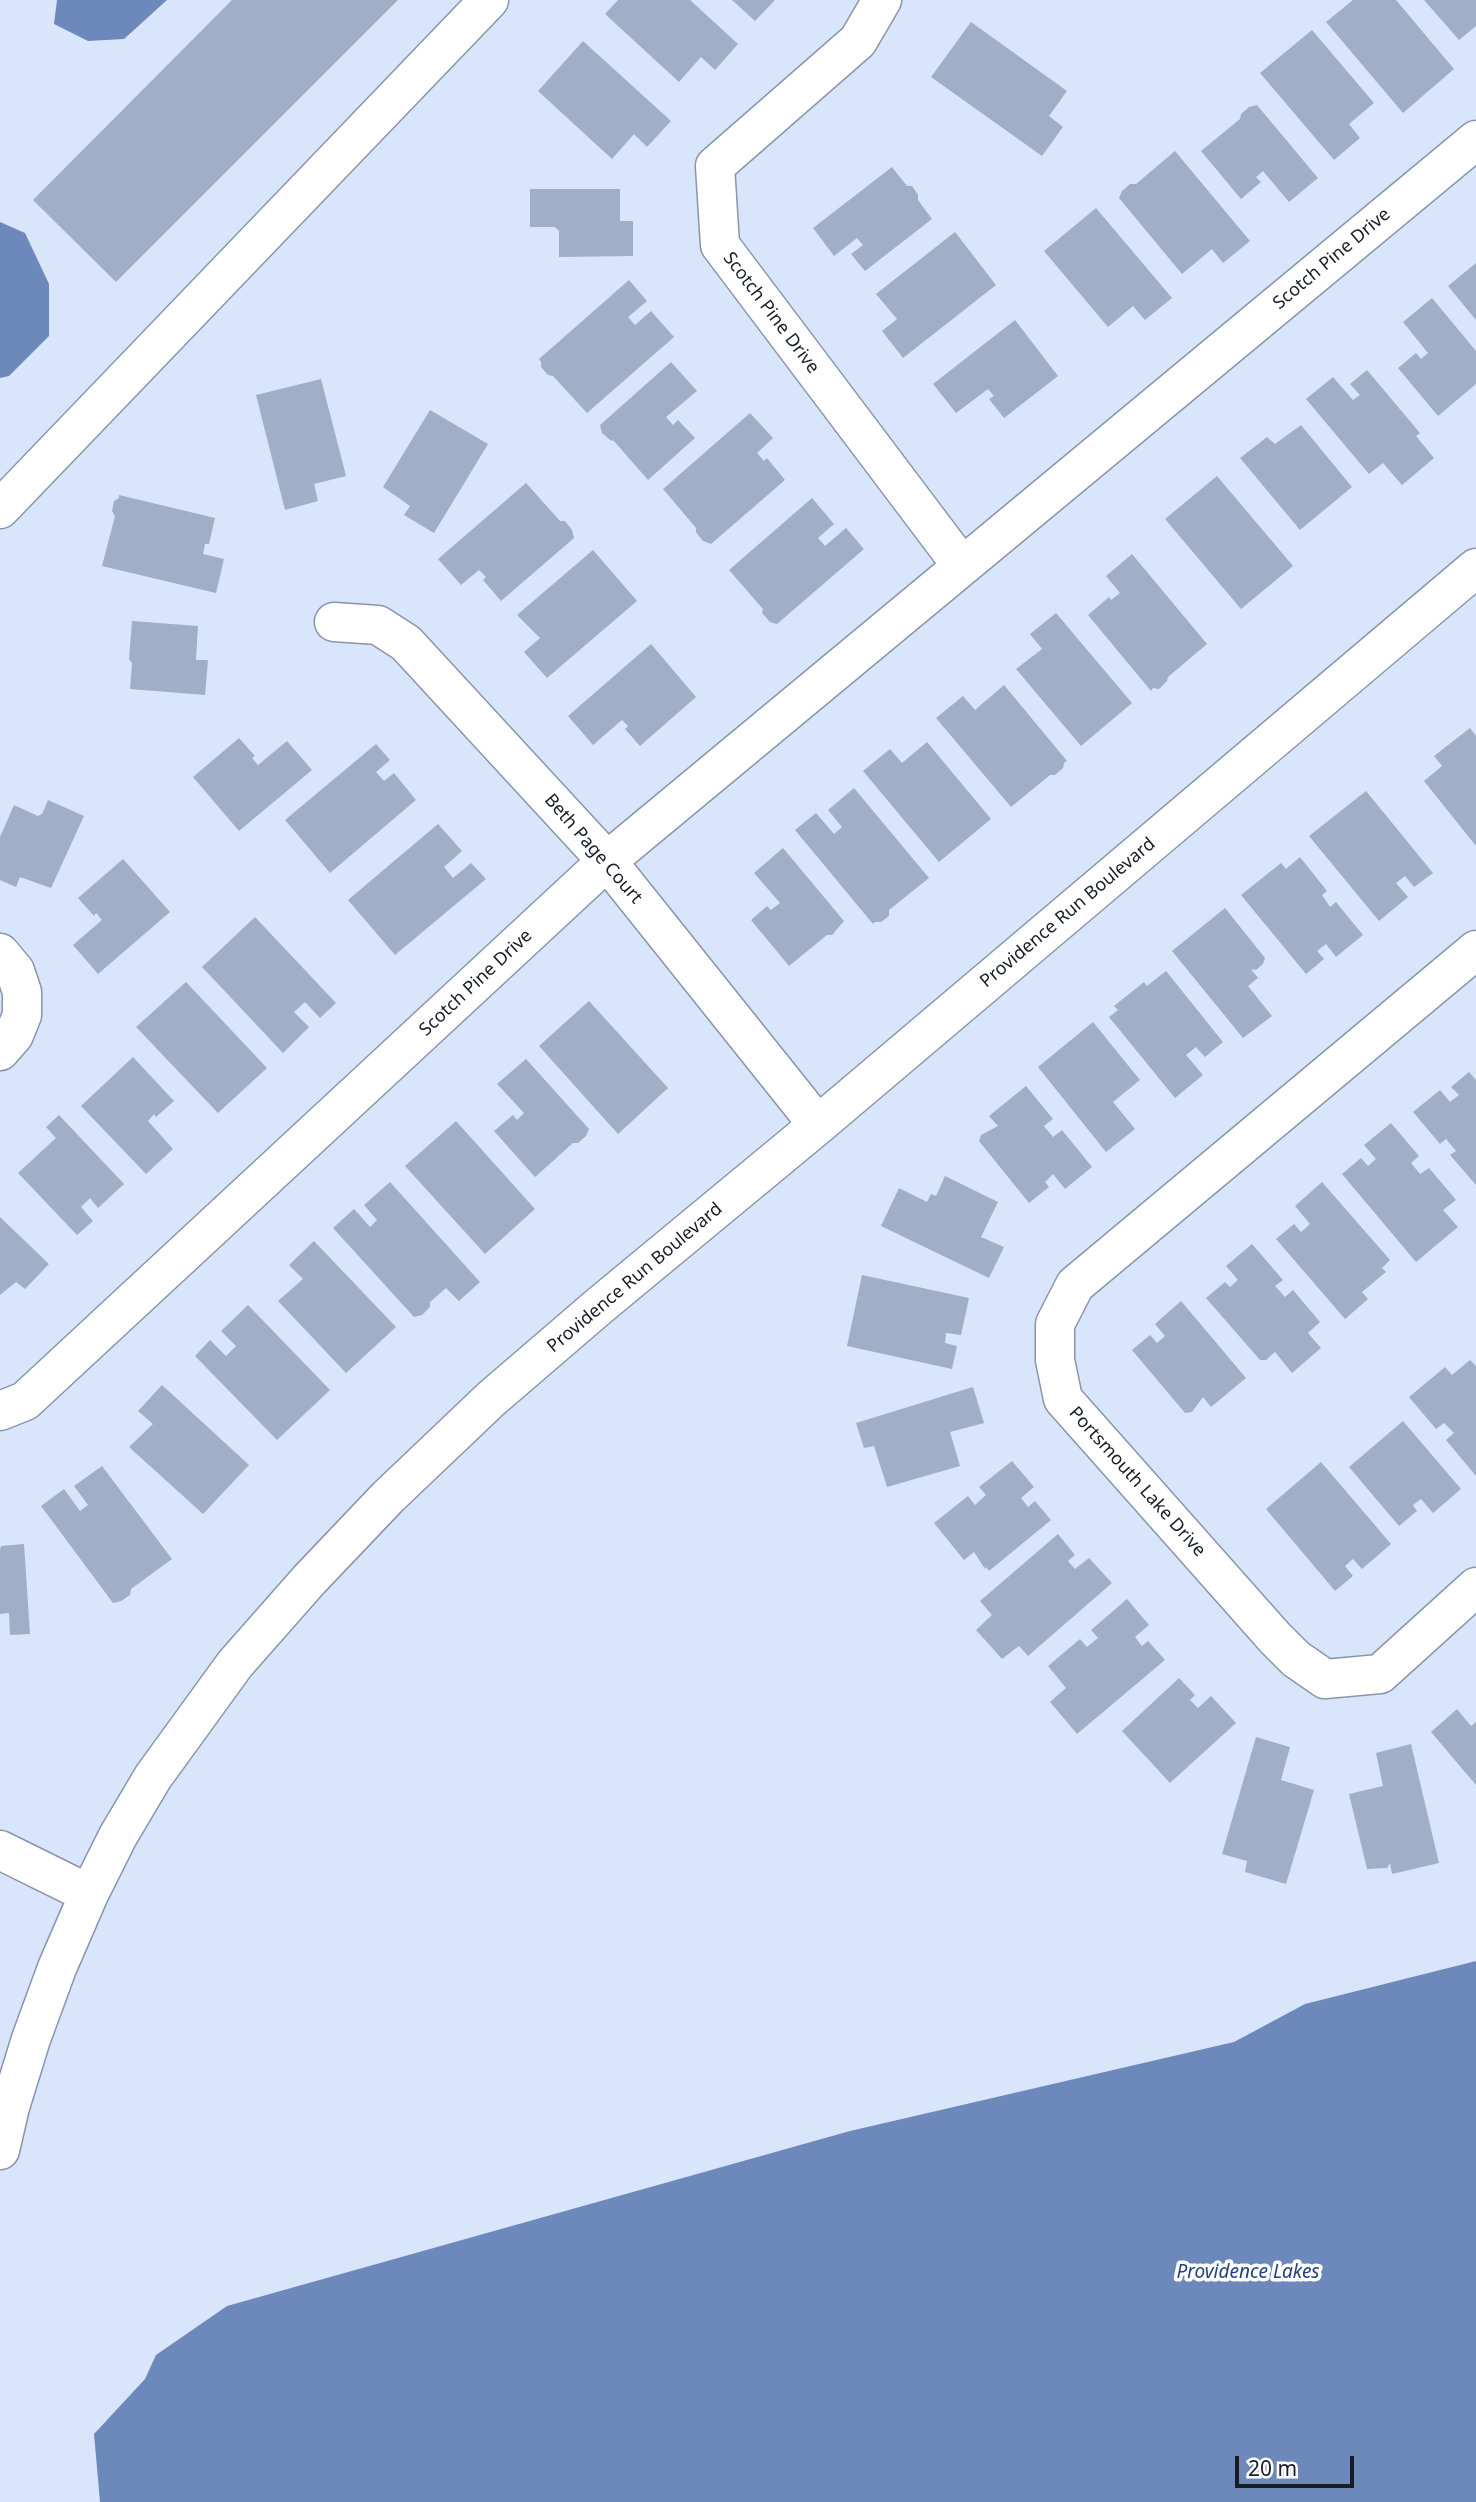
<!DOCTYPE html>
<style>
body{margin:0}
#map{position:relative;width:1476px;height:2502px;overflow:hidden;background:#d9e5fa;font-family:"Noto Sans",sans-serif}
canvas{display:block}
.scale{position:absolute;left:1235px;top:2456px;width:119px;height:32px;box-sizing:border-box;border:4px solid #171d26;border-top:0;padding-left:9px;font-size:21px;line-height:24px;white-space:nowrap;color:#171d26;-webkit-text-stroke:5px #fff;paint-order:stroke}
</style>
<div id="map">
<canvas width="1476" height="2502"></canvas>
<div class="scale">20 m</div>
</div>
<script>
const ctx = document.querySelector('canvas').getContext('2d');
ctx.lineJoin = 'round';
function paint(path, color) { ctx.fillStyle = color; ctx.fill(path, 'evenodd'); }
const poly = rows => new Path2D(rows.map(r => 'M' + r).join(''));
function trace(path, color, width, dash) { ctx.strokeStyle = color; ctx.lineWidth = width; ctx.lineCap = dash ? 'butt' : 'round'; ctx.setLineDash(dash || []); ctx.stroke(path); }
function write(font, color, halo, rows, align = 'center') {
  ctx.font = font + ' "Noto Sans",sans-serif'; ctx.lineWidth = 7; ctx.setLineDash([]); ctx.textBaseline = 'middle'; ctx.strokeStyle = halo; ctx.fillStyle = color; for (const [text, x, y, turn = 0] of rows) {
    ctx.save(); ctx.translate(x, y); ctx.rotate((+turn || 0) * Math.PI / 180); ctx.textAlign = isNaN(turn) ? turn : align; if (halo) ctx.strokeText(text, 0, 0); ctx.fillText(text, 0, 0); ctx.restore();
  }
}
paint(poly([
 [57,0,167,0,124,39,88,41,54,24],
 [0,222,25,233,49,284,49,336,9,376,0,378],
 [1476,1961,1476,2502,100,2502,94,2434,145,2379,156,2355,227,2306,850,2131,1234,2042,1305,2004]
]), '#6d89bb');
paint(poly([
 [232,0,398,0,116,282,33,200],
 [618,0,690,0,738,44,715,70,701,57,679,82,605,14],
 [732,0,775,0,755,21],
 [1353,0,1396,0,1454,69,1403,113,1326,22],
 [1424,0,1476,0,1476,26,1459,40],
 [971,22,1067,91,1049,116,1063,127,1042,156,931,77],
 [1312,30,1374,103,1349,124,1360,138,1334,160,1260,73],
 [583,41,671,121,647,147,634,134,612,159,538,91],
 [1257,105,1318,178,1289,202,1263,171,1256,177,1261,182,1241,199,1201,151,1240,119,1241,114,1249,107],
 [1175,151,1250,241,1223,263,1212,249,1182,274,1119,198,1122,191,1130,184,1136,184],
 [892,167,907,186,912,186,918,195,918,200,932,219,865,271,851,254,863,245,857,238,834,256,813,228],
 [530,189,620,189,620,221,633,221,633,256,559,257,559,231,555,227,530,227],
 [1096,208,1172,298,1145,320,1133,306,1108,327,1044,251],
 [955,232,996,285,903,358,882,331,897,319,876,294],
 [1476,263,1476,320,1448,286],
 [629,280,647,301,628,317,635,325,651,311,674,337,587,413,553,376,548,375,541,367,541,362,539,359],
 [1432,298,1476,351,1476,384,1438,416,1398,368,1416,353,1421,359,1428,353,1403,322],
 [1015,320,1058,376,1004,418,989,399,994,396,988,389,956,413,933,384],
 [671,362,697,391,666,417,673,425,678,420,695,438,648,480,614,441,610,440,602,433,600,425],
 [1367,370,1420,433,1416,436,1434,458,1402,485,1383,463,1369,474,1306,399,1333,377,1353,400,1360,395,1350,384],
 [321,379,346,476,314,484,318,501,285,510,256,395],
 [430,410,488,444,434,533,404,515,410,506,383,487],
 [750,413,773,438,757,453,764,461,767,458,785,480,711,544,703,541,696,532,696,528,663,489],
 [1301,425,1352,487,1300,530,1240,458,1267,437,1275,444],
 [1217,476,1293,566,1241,609,1165,519],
 [526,483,560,521,565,521,572,530,574,538,501,601,483,580,486,577,479,570,461,585,438,559],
 [119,495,215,518,209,544,205,544,203,554,224,559,216,593,102,566,115,516,112,511,114,501,119,498],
 [812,498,834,524,818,538,825,546,846,528,864,549,777,624,770,622,762,613,763,609,729,570],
 [593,550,637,601,547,678,524,652,540,638,517,615],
 [1132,554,1207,644,1168,677,1167,681,1159,689,1153,688,1151,691,1088,615,1109,597,1111,600,1120,593,1106,576],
 [1056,613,1132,703,1081,746,1016,669,1042,649,1030,634],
 [132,621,198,626,196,660,208,660,205,695,130,689,132,663,129,659],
 [651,644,696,697,640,746,625,729,628,726,622,720,593,745,568,716],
 [1004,685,1067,761,1064,763,1063,768,1055,775,1050,775,1011,807,936,718,963,696,975,710],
 [1470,728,1476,736,1476,846,1424,781,1442,766,1434,756],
 [239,738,255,756,252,758,258,765,287,741,312,770,239,831,193,777],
 [927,742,991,819,939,862,863,771,890,749,902,763],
 [376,744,390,760,376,772,384,781,394,773,416,800,330,873,285,820],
 [854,788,929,878,889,910,889,916,881,922,875,922,873,924,795,830,816,813,834,834,842,827,828,810],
 [1366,791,1433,873,1414,887,1405,876,1396,883,1408,897,1379,921,1309,836],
 [48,800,84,816,51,888,20,877,16,887,0,880,0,837,14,805,38,816,42,814],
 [438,824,462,851,444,867,453,878,471,863,486,879,395,955,348,900],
 [783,848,844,921,832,935,827,935,789,966,751,920,767,906,771,910,780,903,754,873],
 [1300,857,1327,891,1322,895,1330,907,1336,902,1363,935,1336,957,1326,944,1317,951,1324,959,1306,974,1241,895,1281,863,1286,869],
 [123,859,170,912,98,974,73,945,102,920,96,913,94,916,78,898],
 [1225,908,1265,958,1263,964,1256,970,1251,969,1258,978,1248,986,1272,1016,1243,1038,1172,951],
 [255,917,336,1003,320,1018,305,1002,294,1012,309,1027,283,1053,202,967],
 [1166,971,1223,1042,1205,1057,1196,1047,1186,1055,1203,1075,1175,1098,1109,1017,1118,1010,1114,1006,1144,982,1147,986],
 [186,982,267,1068,218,1113,136,1027],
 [589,1001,668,1088,618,1134,539,1046],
 [1093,1022,1140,1080,1113,1102,1135,1129,1106,1152,1038,1067],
 [133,1057,174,1101,156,1117,154,1114,148,1121,173,1149,146,1174,81,1106],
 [526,1059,589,1129,586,1136,578,1143,573,1143,535,1177,494,1131,513,1115,517,1120,524,1113,497,1084],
 [1469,1072,1476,1080,1476,1185,1450,1155,1456,1151,1446,1139,1440,1144,1413,1112,1440,1090,1450,1102,1459,1095,1451,1087],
 [1026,1086,1053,1119,1044,1126,1053,1137,1062,1130,1092,1167,1065,1189,1053,1174,1045,1182,1049,1187,1029,1203,979,1141,981,1135,998,1126,989,1116],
 [59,1115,124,1184,98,1208,90,1198,81,1207,93,1221,77,1235,18,1173,56,1138,46,1127],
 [456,1121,535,1209,485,1254,405,1166],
 [1391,1123,1419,1156,1411,1163,1420,1174,1429,1168,1456,1200,1443,1210,1458,1227,1416,1262,1342,1174,1361,1158,1368,1166,1376,1159,1364,1145],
 [945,1176,998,1202,981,1237,1004,1247,989,1278,881,1226,899,1188,927,1202,931,1194,936,1196],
 [390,1182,480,1282,459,1301,446,1288,430,1302,430,1307,422,1315,414,1317,333,1228,354,1209,370,1227,377,1220,364,1205],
 [1322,1182,1390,1260,1382,1268,1386,1272,1362,1292,1368,1299,1345,1319,1276,1239,1294,1224,1301,1232,1310,1224,1295,1206],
 [0,1217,49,1264,25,1289,16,1282,0,1295],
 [314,1241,396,1327,346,1373,278,1301,303,1279,289,1265],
 [1252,1244,1283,1280,1275,1286,1285,1297,1293,1290,1320,1322,1308,1333,1321,1348,1292,1373,1275,1352,1266,1360,1260,1360,1206,1298,1225,1282,1230,1287,1238,1280,1226,1266],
 [862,1275,969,1298,961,1335,946,1333,945,1343,957,1346,952,1369,847,1346],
 [1181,1301,1246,1378,1211,1407,1203,1397,1192,1412,1185,1413,1132,1350,1150,1335,1157,1343,1165,1336,1155,1324],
 [248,1305,330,1390,277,1440,195,1356,210,1340,226,1356,236,1346,221,1331],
 [1470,1360,1476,1366,1476,1476,1446,1440,1454,1433,1444,1423,1436,1429,1409,1397,1445,1367,1452,1375],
 [162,1385,249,1465,203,1514,129,1447,153,1424,138,1411],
 [973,1387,984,1423,950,1432,960,1466,887,1487,874,1446,864,1448,856,1423],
 [1403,1421,1461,1489,1433,1513,1421,1499,1413,1505,1417,1511,1399,1526,1349,1467],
 [1012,1461,1034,1487,1021,1498,1028,1507,1035,1501,1051,1520,989,1571,986,1567,985,1569,974,1552,964,1560,934,1523,968,1496,975,1505,986,1495,979,1487],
 [1321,1462,1391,1544,1362,1569,1353,1559,1345,1566,1353,1576,1335,1591,1266,1509],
 [102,1466,172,1559,131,1589,130,1595,121,1601,113,1603,41,1506,64,1489,80,1511,88,1505,74,1486],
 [1058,1534,1075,1555,1068,1561,1075,1569,1089,1558,1112,1583,1028,1656,1019,1646,1002,1659,976,1630,992,1615,980,1601],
 [24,1544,30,1634,10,1635,9,1613,0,1614,0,1550,1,1546],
 [1127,1599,1149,1625,1135,1637,1142,1646,1148,1641,1165,1660,1077,1734,1050,1702,1066,1688,1048,1666,1080,1639,1087,1647,1098,1638,1091,1630],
 [1179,1678,1195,1695,1190,1700,1198,1708,1211,1696,1236,1723,1170,1783,1122,1731],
 [1457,1709,1471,1726,1476,1722,1476,1785,1431,1732],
 [1256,1737,1290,1747,1281,1780,1314,1790,1286,1884,1245,1872,1247,1861,1222,1854],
 [1411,1744,1439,1863,1392,1874,1390,1863,1387,1868,1367,1869,1349,1794,1383,1786,1376,1753]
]), '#a0aec7');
const minor = poly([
 [882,0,858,41,715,166,720,245,962,566],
 [0,509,489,0],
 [334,622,378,625,406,643,607,861,818,1125],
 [1476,950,1075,1285,1055,1324,1055,1360,1063,1399,1275,1638,1296,1659,1325,1679,1380,1674,1476,1587],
 [0,953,15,971,22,992,22,1015,14,1035,0,1051],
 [0,1411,25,1401,607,861,1476,140],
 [0,1850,89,1894],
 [0,2150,10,2107,31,2039,57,1968,89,1894,118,1836,153,1777,235,1664,309,1580,388,1497,491,1399,598,1307,818,1125,1476,568]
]);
trace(minor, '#8795ad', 41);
trace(minor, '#fff', 38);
write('18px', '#171d26', '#fff', [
 ["Scotch Pine Drive",1332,259,-40],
 ["Scotch Pine Drive",771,313,53],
 ["Beth Page Court",593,849,49],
 ["Providence Run Boulevard",1068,913,-40],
 ["Scotch Pine Drive",476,983,-43],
 ["Providence Run Boulevard",635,1278,-40],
 ["Portsmouth Lake Drive",1137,1482,48]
]);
write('italic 19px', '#214280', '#fff', [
 ["Providence Lakes",1248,2273]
]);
</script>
